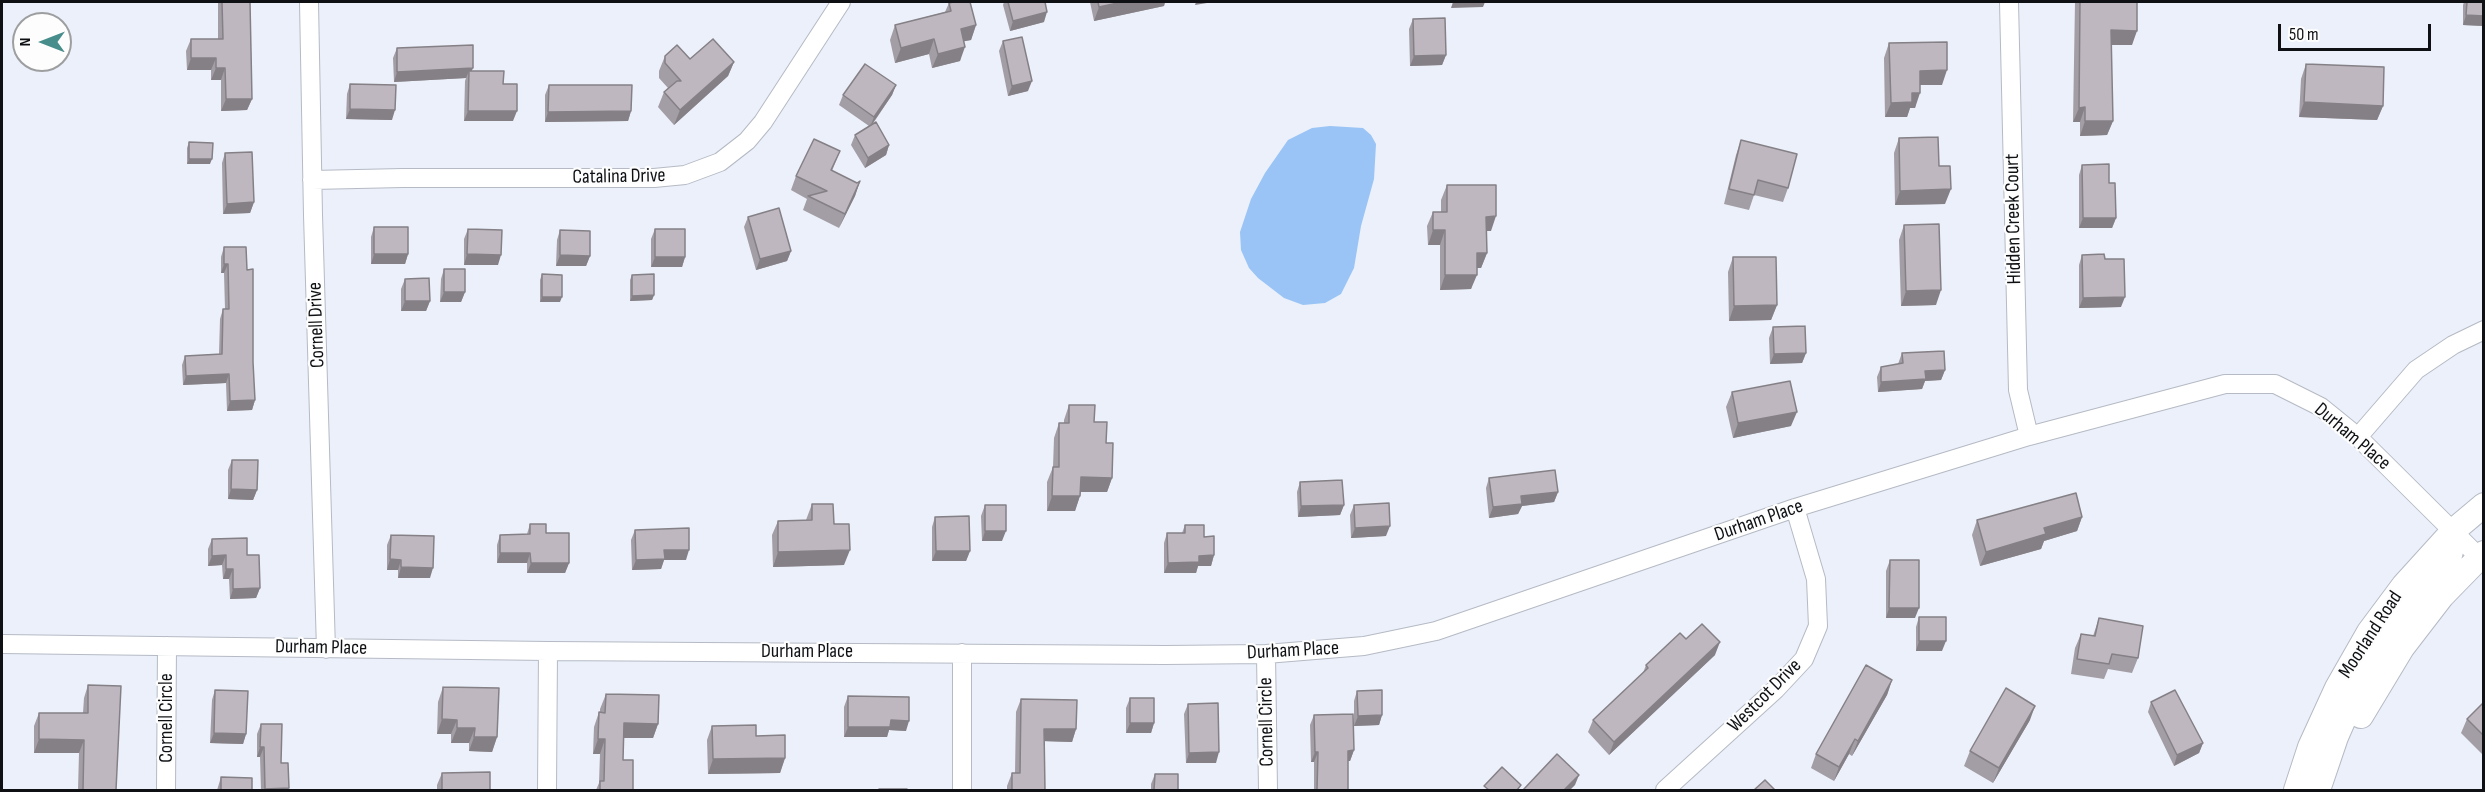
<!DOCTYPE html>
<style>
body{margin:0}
#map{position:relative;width:2485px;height:792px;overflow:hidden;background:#ebf0fa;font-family:"Sofia Sans Condensed",sans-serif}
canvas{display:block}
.frame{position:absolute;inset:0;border:3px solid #0e1013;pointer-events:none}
.north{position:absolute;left:12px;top:12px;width:60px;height:60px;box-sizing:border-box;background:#fdfdfd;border:2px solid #9d9e9f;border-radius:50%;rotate:270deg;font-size:16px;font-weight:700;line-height:24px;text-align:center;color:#0e1013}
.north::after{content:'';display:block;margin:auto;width:21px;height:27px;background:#468d8b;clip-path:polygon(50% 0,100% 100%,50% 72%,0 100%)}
.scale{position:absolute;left:2278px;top:24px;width:153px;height:27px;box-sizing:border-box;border:3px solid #0e1013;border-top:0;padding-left:8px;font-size:18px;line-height:21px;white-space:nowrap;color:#0e1013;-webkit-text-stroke:4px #fdfdfd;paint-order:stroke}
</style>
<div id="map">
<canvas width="2485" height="792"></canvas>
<div class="frame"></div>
<div class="north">N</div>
<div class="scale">50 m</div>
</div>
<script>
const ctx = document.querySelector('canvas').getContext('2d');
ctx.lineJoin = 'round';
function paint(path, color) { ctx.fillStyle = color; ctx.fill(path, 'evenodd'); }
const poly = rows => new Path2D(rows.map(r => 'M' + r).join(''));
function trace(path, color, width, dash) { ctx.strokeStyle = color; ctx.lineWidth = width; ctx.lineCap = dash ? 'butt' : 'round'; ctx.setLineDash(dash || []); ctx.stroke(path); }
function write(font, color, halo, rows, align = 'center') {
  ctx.font = font + ' "Sofia Sans Condensed",sans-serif'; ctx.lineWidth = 4.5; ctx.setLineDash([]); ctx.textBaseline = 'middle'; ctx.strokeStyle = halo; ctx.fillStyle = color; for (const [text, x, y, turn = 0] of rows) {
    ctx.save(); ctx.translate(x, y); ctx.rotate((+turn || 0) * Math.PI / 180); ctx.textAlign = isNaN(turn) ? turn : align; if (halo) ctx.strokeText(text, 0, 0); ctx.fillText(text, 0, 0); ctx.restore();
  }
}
paint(poly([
 [1330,126,1363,128,1371,135,1376,144,1374,179,1361,226,1354,268,1341,294,1325,303,1303,305,1284,298,1258,278,1249,268,1241,250,1240,232,1251,199,1265,173,1288,140,1312,128]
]), '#99c4f5');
const minor = poly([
 [309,2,313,215,326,649],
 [2009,2,2018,390,2029,436],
 [312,180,403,178,654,178,685,175,720,162,747,141,763,122,841,2],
 [2358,437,2416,370,2453,345,2484,330],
 [2,644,548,651,1165,655,1266,654,1364,646,1436,631,1795,508,2029,436,2225,384,2275,384,2321,407,2358,437,2484,562],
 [1266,654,1268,790],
 [166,790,167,646],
 [547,790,548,651],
 [962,790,962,653],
 [1665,790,1776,689,1804,659,1818,626,1816,579,1795,508]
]);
const tertiary = poly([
 [2361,716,2402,648,2442,596,2484,553],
 [2296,790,2310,747,2337,688,2369,632,2404,585,2453,531,2484,505],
 [2318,790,2336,737,2357,689,2386,640,2449,559,2453,543]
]);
trace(minor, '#b5bac4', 20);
trace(tertiary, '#b5bac4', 26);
trace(minor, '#fff', 18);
trace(tertiary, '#fff', 24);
paint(poly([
 [218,2,250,2,252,99,247,110,221,111,221,80,211,80,211,70,187,70,186,51,191,39,218,39],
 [1004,2,1045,2,1044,22,1010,31,1003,5],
 [1090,2,1165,2,1164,6,1094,21],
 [2075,2,2137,2,2132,45,2111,45,2113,121,2107,135,2080,136,2080,122,2073,122],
 [2464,2,2484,2,2484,26,2463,25,2463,5],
 [949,3,976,25,971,40,964,41,960,61,932,68,929,54,895,63,890,40,895,25,945,12],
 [1413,19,1446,55,1442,65,1410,66,1409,29],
 [1003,41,1028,91,1008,96,999,51],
 [1889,43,1942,85,1920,85,1915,108,1910,108,1907,117,1885,117,1884,58],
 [397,48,472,71,503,84,513,121,464,121,465,81,466,78,394,82,393,58],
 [665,56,690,59,734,62,728,76,674,125,658,107,664,92,668,88,659,78,659,71],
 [2306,64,2383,106,2377,120,2299,117,2301,79],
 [350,84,392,120,346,119,347,94],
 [549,85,631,111,628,121,545,122,545,95],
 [896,85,892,95,872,125,889,145,886,155,865,168,851,145,855,135,869,126,839,105,843,95],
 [1899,138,1945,204,1895,205,1894,153],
 [1741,140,1788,188,1783,202,1754,195,1749,210,1724,204,1736,155],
 [189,142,210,164,187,164,187,148],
 [840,151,832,171,857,183,860,181,855,196,839,228,803,210,807,199,791,190,796,176],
 [225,153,254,202,250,213,223,214,222,163],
 [2082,165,2109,183,2116,218,2112,228,2079,228,2079,175],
 [1447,185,1491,231,1486,231,1487,253,1481,268,1477,268,1471,289,1440,290,1440,245,1428,245,1427,226,1433,212,1441,212,1441,200],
 [748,217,791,251,787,261,756,270,744,227],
 [1904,225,1936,305,1901,306,1899,240],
 [374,227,408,254,405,264,371,264,371,237],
 [468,229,498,265,464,265,464,239],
 [655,229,685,257,682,267,651,267,651,239],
 [560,230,590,256,586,266,556,266,557,240],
 [224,247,247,270,255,400,252,410,227,411,226,383,183,385,182,365,185,356,219,354,220,319,223,309,225,309,224,273,221,273,221,257],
 [2082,255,2105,259,2121,307,2079,308,2079,265],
 [1733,257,1777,305,1771,320,1729,321,1728,272],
 [444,269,465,292,461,302,440,302,441,279],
 [542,274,560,302,540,302,540,280],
 [632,275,654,295,652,300,630,301,630,280],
 [405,279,430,301,426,311,401,311,401,289],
 [1773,327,1806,353,1802,363,1770,364,1769,338],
 [1902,353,1945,370,1941,380,1925,381,1922,389,1878,392,1877,377,1881,367,1898,364],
 [1732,392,1791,426,1733,438,1726,407],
 [1069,405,1094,422,1106,443,1112,478,1107,492,1081,492,1075,511,1047,511,1047,482,1053,467,1054,438,1059,423,1064,423,1064,420],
 [232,460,257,490,253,500,228,499,228,470],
 [1489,478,1558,492,1554,502,1522,506,1518,514,1489,518,1486,488],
 [1300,482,1344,505,1340,515,1298,517,1297,492],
 [812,504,844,565,773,567,772,535,778,521,806,520],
 [985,505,1002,541,982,541,981,516],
 [1354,505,1386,536,1351,538,1350,515],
 [935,517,970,551,966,561,932,561,932,527],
 [2082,517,2077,531,2044,541,2041,549,1980,566,1972,535,1977,520],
 [530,524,546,533,569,563,565,573,527,573,527,563,497,563,497,545,500,535,527,534],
 [1185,525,1204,537,1214,555,1211,566,1198,566,1196,573,1164,573,1164,543,1167,533,1182,533],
 [635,530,686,560,664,560,661,569,632,570,631,540],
 [391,535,430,578,398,578,398,570,387,570,387,545],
 [212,539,247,555,260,588,256,598,230,599,229,579,223,579,222,565,208,566,208,549],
 [1890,560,1915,618,1886,618,1886,571],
 [1919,617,1942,651,1916,651,1916,627],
 [2099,618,2138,658,2132,673,2108,669,2104,679,2071,674,2075,648,2081,634,2093,636],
 [1686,639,1715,655,1609,755,1588,732,1593,720,1643,673,1646,665],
 [1892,680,1887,695,1852,756,1849,754,1834,781,1811,768,1816,754],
 [88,685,116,790,78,790,79,753,34,753,34,726,39,713,83,713,84,698],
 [443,687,497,737,492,752,469,751,469,743,451,743,451,734,437,734,438,702],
 [215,690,246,734,243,744,210,743,212,700],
 [1357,691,1382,715,1379,725,1354,726,1354,701],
 [606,694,658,724,653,738,624,738,623,760,633,790,596,790,599,783,600,754,593,754,594,727,599,712,600,712,600,709],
 [848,696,906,731,889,730,887,737,844,737,844,707],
 [1130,698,1154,723,1151,733,1126,733,1126,708],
 [1021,699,1076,729,1072,742,1044,741,1045,790,1007,790,1007,786,1012,773,1015,773,1016,712],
 [2151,702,2203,743,2199,753,2174,766,2148,712],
 [2484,702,2484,756,2461,733,2467,719],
 [1188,704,1216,763,1186,763,1184,714],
 [1314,715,1354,750,1350,761,1348,761,1348,790,1314,790,1314,762,1311,762,1310,725],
 [2030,720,1993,783,1964,766,1970,751],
 [261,724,288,790,261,790,260,757,257,757,257,734],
 [712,726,756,736,785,758,780,773,708,774,707,740],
 [442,773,490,790,498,790,437,790,437,785],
 [1155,774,1178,790,1151,790,1151,784],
 [221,777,252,790,217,790,218,787]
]), '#a39da5');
paint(poly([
 [1122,2,1165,2,1164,6,1094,21,1099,7],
 [1196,2,1213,2,1195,5],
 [1453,2,1485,2,1483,7,1451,8],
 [1047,12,1044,22,1010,31,1013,21],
 [2466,15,2484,16,2484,26,2463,25],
 [976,25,971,40,955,43,961,29],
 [2111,30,2137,31,2132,45,2106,45],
 [934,39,929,54,895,63,901,48],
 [965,47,960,61,932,68,938,54],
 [1446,55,1442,65,1410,66,1414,56],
 [191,58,216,58,211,70,187,70],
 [734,62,728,76,674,125,680,110],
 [216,68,225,68,221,80,211,80],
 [473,68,469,78,469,71,466,78,394,82,397,72],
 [1947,70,1942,85,1914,85,1920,71],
 [1032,81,1028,91,1008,96,1012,86],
 [896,85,892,95,870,127,874,117],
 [1912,93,1920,93,1915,108,1910,108,1907,117,1885,117,1891,103],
 [226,99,252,99,247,110,221,111],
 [2304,102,2383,106,2377,120,2299,117],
 [2085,107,2080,122,2073,122,2079,108],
 [350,109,395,110,392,120,346,119],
 [468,111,517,111,513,121,464,121],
 [631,111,628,121,545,122,548,112],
 [2085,121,2113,121,2107,135,2080,136],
 [889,145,886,155,865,168,868,158],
 [189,159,212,159,210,164,187,164],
 [860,181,855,196,839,228,845,214],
 [1951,189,1945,204,1895,205,1900,191],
 [254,202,250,213,223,214,227,204],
 [1496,216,1491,231,1481,231,1486,217],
 [2083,218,2116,218,2112,228,2079,228],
 [1433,230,1445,230,1440,245,1428,245],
 [791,251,787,261,756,270,760,259],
 [1477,253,1487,253,1481,268,1471,268],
 [374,254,408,254,405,264,371,264],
 [467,254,501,255,498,265,464,265],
 [560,255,590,256,586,266,556,266],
 [655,257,685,257,682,267,651,267],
 [224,264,228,264,224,273,221,273],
 [1445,275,1477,275,1471,289,1440,290],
 [1941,290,1936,305,1901,306,1906,291],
 [444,292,465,292,461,302,440,302],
 [654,295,652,300,630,301,632,296],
 [542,297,562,297,560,302,540,302],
 [2125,297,2121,307,2079,308,2083,298],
 [405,301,430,301,426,311,401,311],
 [1777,305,1771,320,1729,321,1734,306],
 [1806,353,1802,363,1770,364,1774,354],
 [1945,370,1941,380,1925,381,1922,389,1878,392,1881,382,1925,371],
 [229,374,226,383,183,385,186,376],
 [255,400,252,410,227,411,230,401],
 [1797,412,1791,426,1733,438,1738,423],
 [1081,477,1112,478,1107,492,1075,492],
 [231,489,257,490,253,500,228,499],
 [1558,492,1554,502,1522,506,1518,514,1489,518,1493,507,1521,496],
 [1052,496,1080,496,1075,511,1047,511],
 [1344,505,1340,515,1298,517,1301,506],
 [2082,517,2077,531,2044,541,2041,549,1980,566,1986,552,2044,528],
 [1390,526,1386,536,1351,538,1355,528],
 [985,531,1006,531,1002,541,982,541],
 [664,550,689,550,686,560,664,560,661,569,632,570,636,560],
 [850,550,844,565,773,567,778,552],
 [936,551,970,551,966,561,932,561],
 [500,553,530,553,527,563,497,563],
 [226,555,222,565,208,566,212,556],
 [1214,555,1211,566,1198,566,1196,573,1164,573,1168,563,1199,556],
 [390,559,401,560,398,570,387,570],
 [531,563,569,563,565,573,527,573],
 [401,567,433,568,430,578,398,578],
 [226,569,233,569,229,579,223,579],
 [260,588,256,598,230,599,233,589],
 [1889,608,1919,608,1915,618,1886,618],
 [1919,641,1946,641,1942,651,1916,651],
 [1720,642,1715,655,1609,755,1614,742],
 [1892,680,1887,695,1852,756,1858,741],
 [2035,706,2030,720,1993,783,1999,768],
 [1382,715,1379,725,1354,726,1358,716],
 [442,719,457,720,451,734,437,734],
 [891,720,909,721,906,731,889,730,887,737,844,737,848,727],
 [624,723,658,724,653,738,619,738],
 [1130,723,1154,723,1151,733,1126,733],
 [457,728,475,728,469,743,451,743],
 [1044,729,1076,729,1072,742,1040,741],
 [214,733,246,734,243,744,210,743],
 [474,737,497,737,492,752,469,751],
 [39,739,84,740,79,753,34,753],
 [598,739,605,739,600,754,593,754],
 [1855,739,1849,754,1834,781,1839,767],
 [2203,743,2199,753,2174,766,2177,755],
 [260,747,264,747,260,757,257,757],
 [1354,750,1350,761,1345,761,1348,751],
 [1219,752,1216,763,1186,763,1189,753],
 [1315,752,1318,752,1314,762,1311,762],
 [785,758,780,773,708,774,713,759],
 [1579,775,1575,785,1570,790,1564,790],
 [289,788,288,790,264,790,265,789]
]), '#858086');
const building = poly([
 [222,2,250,2,252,99,226,99,225,68,216,68,216,58,191,58,191,39,223,39,222,2],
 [953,2,970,2,976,25,961,29,965,47,938,54,934,39,901,48,895,25,951,11,949,3,953,2],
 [1008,2,1045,2,1047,12,1013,21,1008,2],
 [1098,2,1122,2,1099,7,1098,2],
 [2080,2,2137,2,2137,31,2111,30,2113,121,2085,121,2085,107,2079,108,2080,2],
 [2467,2,2484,2,2484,16,2466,15,2467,2],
 [1445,18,1446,55,1414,56,1413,19,1445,18],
 [1022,37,1032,81,1012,86,1003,41,1022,37],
 [713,39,734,62,680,110,664,92,677,81,681,81,665,63,665,56,677,45,690,59,713,39],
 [1947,42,1947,70,1920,71,1920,93,1912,93,1912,102,1891,103,1889,43,1947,42],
 [473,45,473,68,397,72,397,48,473,45],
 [865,64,896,85,874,117,843,95,865,64],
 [2306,64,2384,67,2383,106,2304,102,2306,64],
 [469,71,504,71,503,84,517,84,517,111,468,111,469,71],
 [350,84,396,85,395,110,350,109,350,84],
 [549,85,632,85,631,111,548,112,549,85],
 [876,122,889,145,868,158,855,135,876,122],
 [1938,137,1939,166,1950,166,1951,189,1900,191,1899,138,1938,137],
 [814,139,840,151,831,170,857,183,860,181,845,214,808,196,827,191,796,176,814,139],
 [1741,140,1797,154,1788,188,1758,180,1754,195,1729,189,1741,140],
 [189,142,213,143,212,159,189,159,189,142],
 [252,152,254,202,227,204,225,153,252,152],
 [2109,164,2109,183,2115,183,2116,218,2083,218,2082,165,2109,164],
 [1447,185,1496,185,1496,216,1486,217,1487,253,1477,253,1477,275,1445,275,1445,230,1433,230,1433,212,1447,212,1447,185],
 [779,208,791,251,760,259,748,217,779,208],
 [1939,224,1941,290,1906,291,1904,225,1939,224],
 [374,227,408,227,408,254,374,254,374,227],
 [468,229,502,230,501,255,467,254,468,229],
 [655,229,685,229,685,257,655,257,655,229],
 [560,230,590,231,590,256,560,255,560,230],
 [224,247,246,247,247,270,253,269,253,362,255,400,230,401,229,374,186,376,185,356,222,354,223,309,229,309,228,264,224,264,224,247],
 [2104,254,2105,259,2124,259,2125,297,2083,298,2082,255,2104,254],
 [1733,257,1776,257,1777,305,1734,306,1733,257],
 [444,269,465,269,465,292,444,292,444,269],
 [542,274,562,275,562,297,542,297,542,274],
 [654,274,654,295,632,296,632,275,654,274],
 [429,278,430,301,405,301,405,279,429,278],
 [1805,326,1806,353,1774,354,1773,327,1805,326],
 [1944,351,1945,370,1925,371,1926,379,1881,382,1881,367,1903,363,1902,353,1944,351],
 [1790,381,1797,412,1738,423,1732,392,1790,381],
 [1069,405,1095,405,1094,422,1107,422,1106,443,1113,443,1112,478,1081,477,1080,496,1052,496,1053,467,1059,467,1059,423,1069,423,1069,405],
 [232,460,258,460,257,490,231,489,232,460],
 [1555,470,1558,492,1521,496,1522,504,1493,507,1489,478,1555,470],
 [1342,480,1344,505,1301,506,1300,482,1342,480],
 [2076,493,2082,517,2044,528,2046,534,1986,552,1977,520,2076,493],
 [1389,503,1390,526,1355,528,1354,505,1389,503],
 [812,504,833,504,834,524,849,524,850,550,778,552,778,521,812,520,812,504],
 [985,505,1006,505,1006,531,985,531,985,505],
 [969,516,970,551,936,551,935,517,969,516],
 [530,524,546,524,546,533,569,533,569,563,531,563,530,553,500,553,500,535,530,534,530,524],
 [1185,525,1204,525,1204,537,1214,536,1214,555,1199,556,1199,562,1168,563,1167,533,1185,533,1185,525],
 [689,528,689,550,664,550,665,559,636,560,635,530,689,528],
 [391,535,434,536,433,568,401,567,401,560,390,559,391,535],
 [247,538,247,555,259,555,260,588,233,589,233,569,226,569,226,555,212,556,212,539,247,538],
 [1890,560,1919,560,1919,608,1889,608,1890,560],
 [1919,617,1946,617,1946,641,1919,641,1919,617],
 [2099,618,2143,626,2138,658,2112,654,2109,664,2077,659,2081,634,2095,636,2099,618],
 [1702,624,1720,642,1614,742,1593,720,1648,668,1646,665,1680,633,1686,639,1702,624],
 [1866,665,1892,680,1858,741,1855,739,1839,767,1816,754,1866,665],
 [88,685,121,686,116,790,83,790,84,740,39,739,39,713,88,713,88,685],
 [443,687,499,688,497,737,474,737,475,728,457,728,457,720,442,719,443,687],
 [2006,688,2035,706,1999,768,1970,751,2006,688],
 [215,690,248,691,246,734,214,733,215,690],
 [1382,690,1382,715,1358,716,1357,691,1382,690],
 [2175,690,2203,743,2177,755,2151,702,2175,690],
 [606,694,659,695,658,724,624,723,623,760,633,760,633,790,600,790,600,781,604,781,605,739,598,739,599,712,605,713,606,694],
 [848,696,909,697,909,721,891,720,890,727,848,727,848,696],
 [1130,698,1154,698,1154,723,1130,723,1130,698],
 [1021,699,1077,700,1076,729,1044,729,1045,790,1012,790,1012,773,1020,773,1021,699],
 [2484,702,2484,736,2467,719,2484,702],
 [1218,703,1219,752,1189,753,1188,704,1218,703],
 [1353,714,1354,750,1348,751,1348,790,1317,790,1318,752,1315,752,1314,715,1353,714],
 [261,724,282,724,281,763,288,763,289,788,265,789,264,747,260,747,261,724],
 [756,725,756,736,785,735,785,758,713,759,712,726,756,725],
 [1557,754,1579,775,1564,790,1523,790,1557,754],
 [1502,767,1521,785,1517,790,1489,790,1484,786,1502,767],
 [490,772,490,790,498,790,442,790,442,773,490,772],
 [1155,774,1178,774,1178,790,1154,790,1155,774],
 [221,777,252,778,252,790,221,790,221,777],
 [1765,780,1775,790,1754,790,1765,780],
 [879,789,907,789,907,790,879,790,879,789]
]);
paint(building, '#beb7c0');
trace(building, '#858086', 1.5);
write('20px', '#0e1013', '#fdfdfd', [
 ["Catalina Drive",619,177,-1],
 ["Hidden Creek Court",2014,219,-91],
 ["Cornell Drive",317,325,-92],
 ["Durham Place",2352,437,40],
 ["Durham Place",1759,521,-19],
 ["Moorland Road",2371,635,-57],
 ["Durham Place",321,648,1],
 ["Durham Place",1293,651,-3],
 ["Durham Place",807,652],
 ["Westcot Drive",1765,696,-45],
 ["Cornell Circle",167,718,-90],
 ["Cornell Circle",1267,722,-91]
]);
</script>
